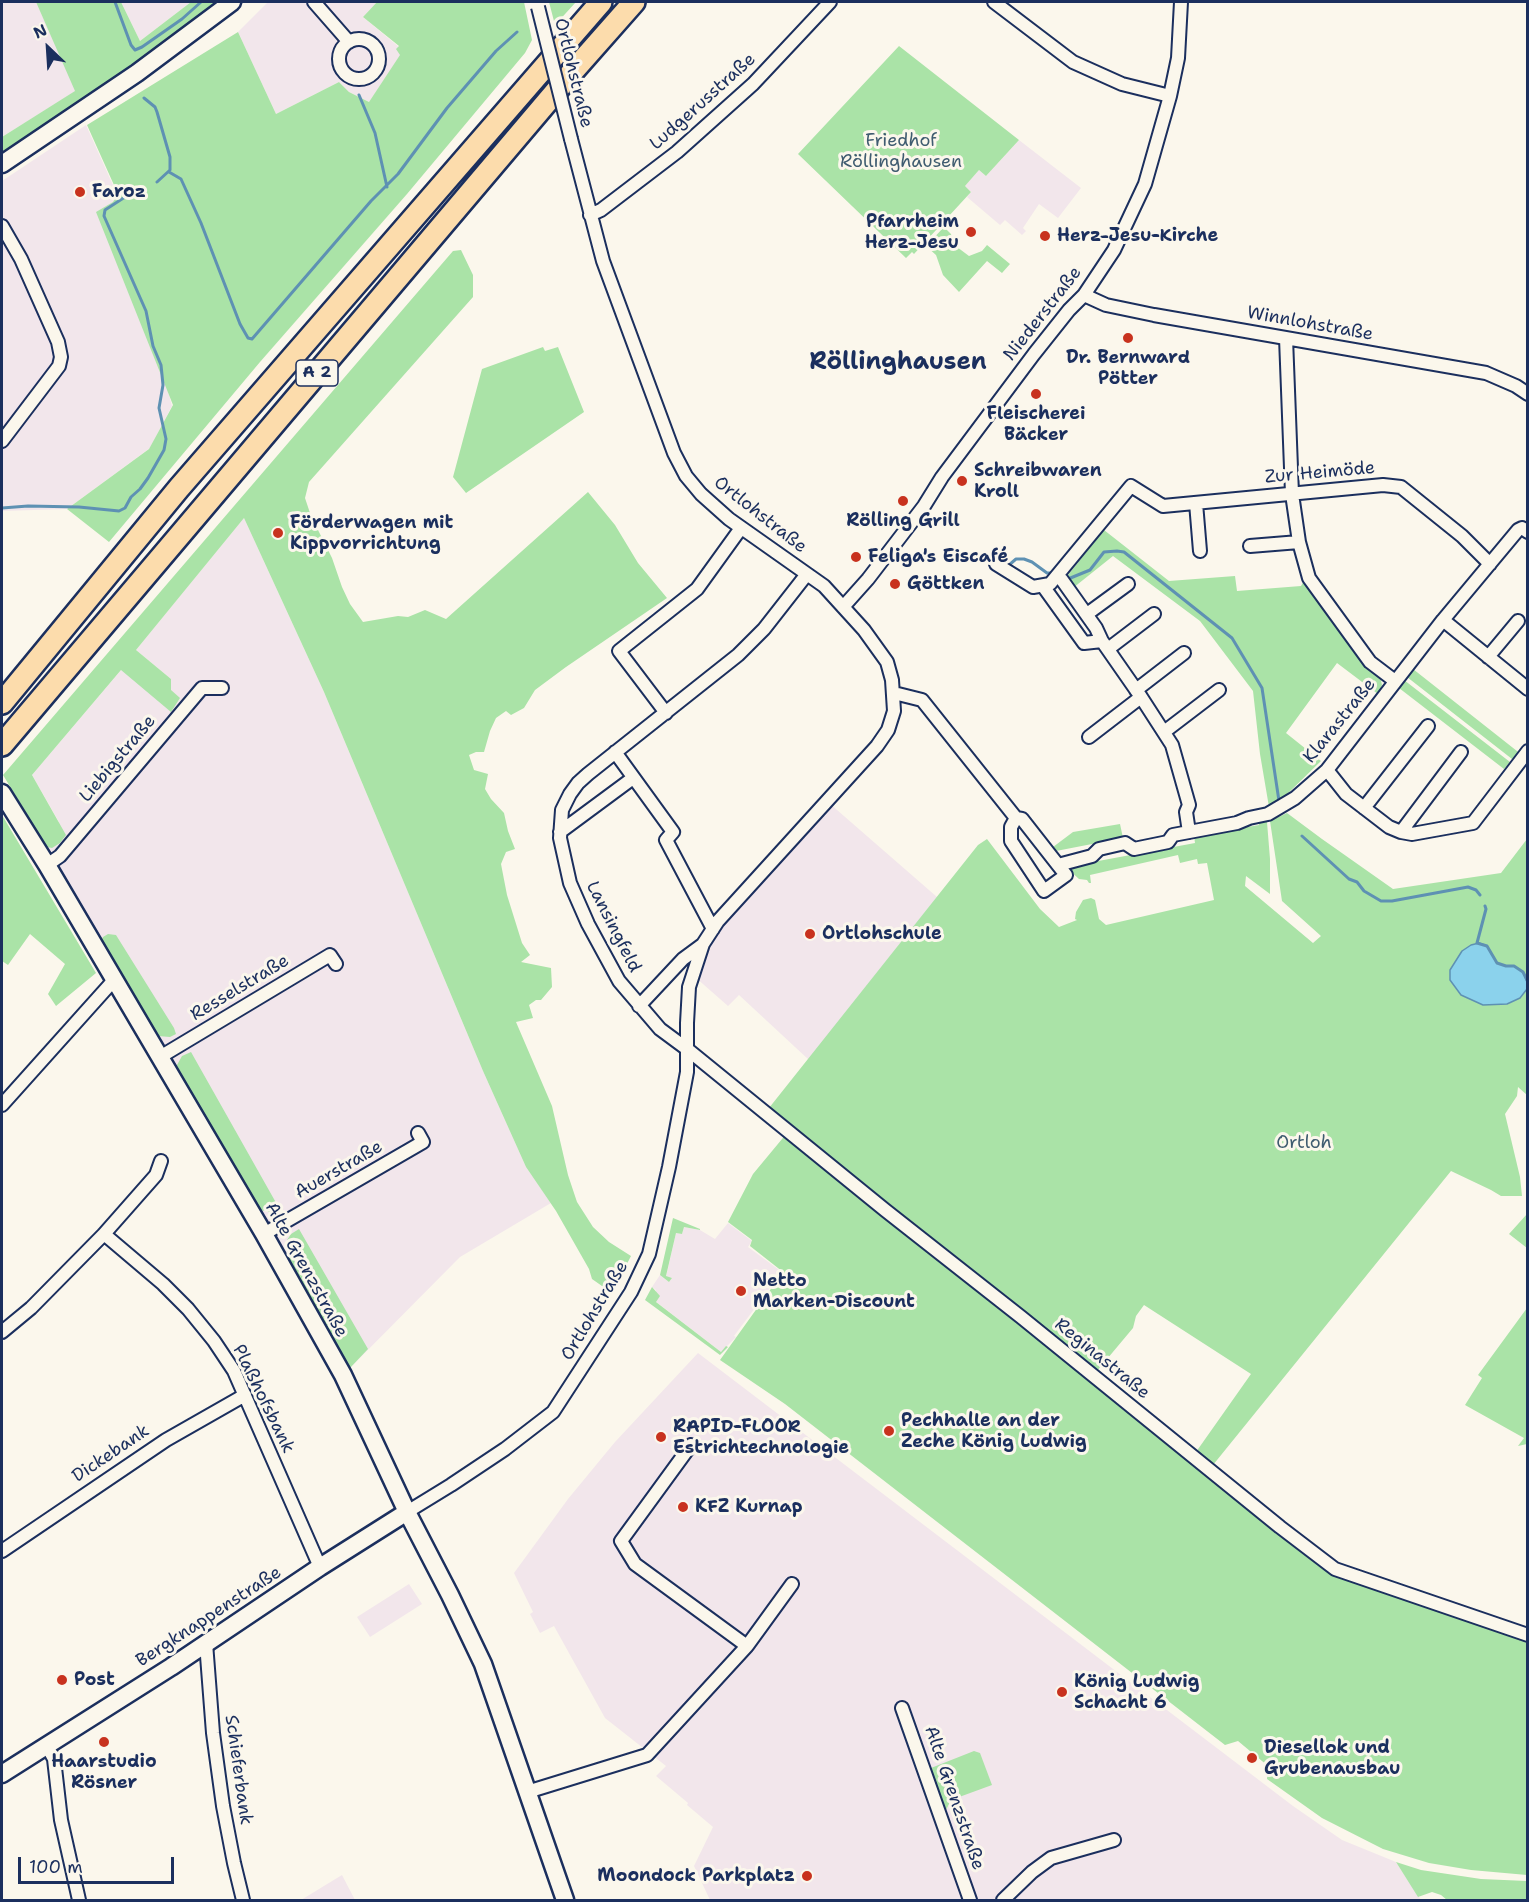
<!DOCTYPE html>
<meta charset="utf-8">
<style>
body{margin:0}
#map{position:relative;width:1529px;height:1902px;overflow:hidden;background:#fbf7ec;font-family:"Shantell Sans",sans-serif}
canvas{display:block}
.frame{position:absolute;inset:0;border:3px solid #1b2f5e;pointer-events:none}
.north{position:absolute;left:18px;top:18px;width:60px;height:60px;-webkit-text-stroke:4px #fbf7ec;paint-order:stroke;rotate:335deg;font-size:16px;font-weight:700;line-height:24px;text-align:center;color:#1b2f5e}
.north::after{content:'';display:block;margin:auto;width:21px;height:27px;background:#1b2f5e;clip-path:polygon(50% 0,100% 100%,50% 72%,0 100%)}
.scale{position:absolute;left:18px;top:1857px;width:156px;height:27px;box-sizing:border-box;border:3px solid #1b2f5e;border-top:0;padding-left:8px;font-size:18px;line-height:21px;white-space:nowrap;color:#1b2f5e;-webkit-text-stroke:4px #fbf7ec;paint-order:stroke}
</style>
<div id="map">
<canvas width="1529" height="1902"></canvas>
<div class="frame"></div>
<div class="north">N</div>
<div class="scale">100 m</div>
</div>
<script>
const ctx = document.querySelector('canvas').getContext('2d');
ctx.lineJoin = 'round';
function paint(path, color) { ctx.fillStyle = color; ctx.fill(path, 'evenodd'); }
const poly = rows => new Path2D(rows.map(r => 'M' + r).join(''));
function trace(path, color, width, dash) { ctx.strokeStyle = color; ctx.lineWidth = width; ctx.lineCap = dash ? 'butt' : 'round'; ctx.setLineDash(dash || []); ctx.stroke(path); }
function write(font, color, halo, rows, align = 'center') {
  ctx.font = font + ' "Shantell Sans",sans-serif'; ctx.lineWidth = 6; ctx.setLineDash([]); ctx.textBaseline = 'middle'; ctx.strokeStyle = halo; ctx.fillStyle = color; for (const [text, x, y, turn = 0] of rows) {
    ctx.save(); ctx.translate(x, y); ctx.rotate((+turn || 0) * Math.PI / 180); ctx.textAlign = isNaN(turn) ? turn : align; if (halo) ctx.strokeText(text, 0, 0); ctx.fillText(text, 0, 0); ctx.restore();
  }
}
paint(poly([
 [2,2,36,2,76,91,2,137],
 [121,2,191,2,140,41],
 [268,2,377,2,363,17,399,47,401,55,369,102,349,92,339,82,276,114,238,32],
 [86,125,117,194,172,406,150,448,67,509,2,511,2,181],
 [1019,140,1081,188,1058,218,1039,204,1023,228,1026,231,1022,235,1005,220,1000,225,967,197,971,192,965,186,979,170,986,176],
 [244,518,324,692,483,1071,526,1167,551,1203,460,1257,346,1372,37,849,59,822,32,775,122,669,171,711,171,679,136,650],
 [829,803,937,897,809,1060,739,995,728,1006,695,977,704,945],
 [728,1223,752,1241,748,1247,782,1272,734,1336,736,1337,721,1352,655,1301,656,1290,652,1287,660,1275,669,1282,672,1278,666,1277,676,1233,682,1234,684,1227,700,1230,715,1239],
 [698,1353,1293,1806,1342,1840,1396,1862,1421,1900,710,1900,694,1866,713,1827,687,1805,688,1803,656,1776,666,1766,605,1718,554,1626,540,1633,530,1614,533,1612,514,1573,568,1499,615,1442],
 [409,1584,422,1604,370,1637,357,1617],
 [342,1875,355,1900,301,1900]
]), '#f2e6eb');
paint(poly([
 [36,2,121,2,140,41,191,2,219,2,184,31,2,155,2,137,75,91],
 [377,2,524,2,532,40,525,53,407,194,260,362,109,542,67,509,149,449,173,405,96,212,113,202,118,194,87,125,238,32,276,114,339,82,349,92,369,102,400,55,396,49,399,46,363,17],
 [549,2,576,2,555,25],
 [899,46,1019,140,986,176,979,170,965,186,971,192,914,254,912,252,906,258,798,154],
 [944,227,951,234,953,244,969,256,982,251,987,245,1010,264,1002,273,987,261,959,292,943,275,936,255,926,246],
 [461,250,473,275,473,297,309,482,305,498,311,516,332,558,342,587,350,604,363,622,398,616,408,617,425,610,446,619,588,492,615,525,638,563,667,598,566,667,535,690,524,708,511,715,506,711,496,718,490,731,484,752,476,752,469,755,474,770,488,774,485,789,491,799,504,813,508,831,515,849,506,852,501,864,507,895,522,943,530,955,521,962,551,968,552,987,541,1000,536,1000,529,1005,533,1018,516,1022,552,1106,568,1175,577,1202,593,1227,609,1242,631,1256,612,1293,592,1279,589,1269,556,1211,526,1167,483,1071,324,692,244,518,136,650,171,679,171,690,180,698,171,712,121,670,32,775,66,835,60,843,52,848,47,847,3,775,453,251],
 [543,347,545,351,558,347,584,412,466,493,453,477,482,369],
 [1104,530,1169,581,1235,576,1237,591,1301,586,1305,579,1308,588,1339,632,1380,676,1382,685,1378,694,1337,663,1286,733,1321,761,1280,801,1269,807,1260,754,1253,691,1200,621,1113,556,1073,588,1069,582,1068,575],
 [1413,669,1522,755,1519,758,1516,756,1512,759,1407,677],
 [1404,680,1510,762,1504,769,1399,688],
 [1287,813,1322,839,1393,889,1501,873,1527,839,1527,1095,1518,1087,1517,1096,1505,1114,1520,1177,1522,1196,1501,1196,1491,1190,1451,1171,1213,1465,1196,1452,1251,1374,1144,1305,1136,1316,1133,1328,1097,1371,1026,1313,887,1207,769,1108,978,845,987,839,1040,909,1059,927,1077,920,1075,919,1076,912,1083,900,1091,898,1095,900,1099,919,1106,925,1214,900,1207,863,1198,864,1197,859,1180,863,1178,855,1090,875,1091,883,1089,883,1087,880,1079,879,1066,867,1195,843,1194,836,1259,825,1258,818,1267,822,1270,859,1270,894,1246,876,1245,886,1313,943,1321,936,1282,901,1270,821],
 [2,815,96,973,56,1006,48,994,65,964,30,934,8,965,2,961],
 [1120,824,1123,838,1056,851,1053,847,1073,832],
 [108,934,116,935,174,1028,176,1034,170,1037,158,1036,101,941,103,937],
 [191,1052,279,1208,270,1212,260,1210,177,1070,177,1065,182,1056],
 [787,1133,1334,1571,1527,1636,1527,1875,1471,1870,1429,1863,1383,1849,1322,1818,1267,1779,1268,1766,1238,1741,1225,1745,785,1404,720,1360,783,1272,750,1246,752,1240,728,1222,753,1174],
 [1527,1214,1527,1248,1509,1234],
 [673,1218,700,1229,700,1230,684,1227,682,1234,676,1233,666,1276,672,1278,669,1282,660,1275],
 [299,1229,368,1349,350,1368,288,1258,287,1240,291,1234],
 [652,1287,660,1296,656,1302,721,1352,726,1346,728,1347,720,1355,645,1300],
 [1527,1308,1527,1444,1518,1446,1524,1438,1465,1405,1482,1378,1478,1375],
 [974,1751,980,1753,992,1785,951,1800,946,1810,931,1768],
 [1396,1862,1421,1870,1481,1879,1527,1881,1527,1900,1447,1900,1441,1895,1432,1892,1418,1897]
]), '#aae3a7');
const water = poly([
 [1479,943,1487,946,1497,963,1506,966,1514,966,1523,972,1527,982,1527,989,1520,998,1507,1004,1483,1005,1461,995,1450,980,1450,970,1462,951,1471,945,1479,943]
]);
paint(water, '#8bd2ec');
trace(water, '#5e91b3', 1.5);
trace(poly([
 [115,2,131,45,135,50,142,47,182,19,201,2],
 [359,95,375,133,387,187],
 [144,98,155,107,157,112,170,157,170,170,157,182],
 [169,172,181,179,201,223,240,324,248,338,252,339,371,201,398,174,447,108,496,51,517,32],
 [2,508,28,506,79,507,119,511,125,508,131,497,140,489,148,478,164,450,166,439,159,408,163,385,161,365,153,346,146,311,104,216,105,210,125,197],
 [1009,565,1016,559,1024,559,1032,562,1047,573,1052,573],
 [1068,579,1090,570,1104,552,1117,551,1124,552,1232,638,1262,688,1279,801],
 [1302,836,1349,879,1357,882,1364,891,1381,901,1392,901,1468,887,1476,890,1480,895],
 [1485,906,1486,909,1477,943,1487,946,1497,963,1506,966,1514,966,1523,972,1528,982]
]), '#5e91b3', 3);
const street = poly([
 [314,2,349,42],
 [994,2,1073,62,1122,84,1170,96],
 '339 59a20 20 0 1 1 40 0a20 20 0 1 1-40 0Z',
 [590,215,601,210,677,152,753,84,830,2],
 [2,226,21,259,58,342,61,357,59,366,2,441],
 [1084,295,1106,305,1154,315,1486,373,1516,386,1528,394],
 [1286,338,1292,494,1299,542,1309,578,1370,662,1395,681],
 [1196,503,1200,551],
 [1250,546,1299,542],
 [996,564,1033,587,1050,584,1131,486,1163,506,1383,485,1401,487,1462,536,1490,564],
 [807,574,764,629,738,655,588,774,578,783,570,794,562,810,560,838,570,883,588,924,619,981,660,1029,687,1049,885,1210,1021,1317,1280,1527,1335,1569,1528,1635],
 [1057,576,1062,580,1096,628,1102,641,1141,697,1172,745,1189,805,1186,812,1189,832],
 [1043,586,1084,643,1102,641],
 [843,607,868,579,924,506,942,477,1034,354,1069,310,1084,295,1114,250,1145,184,1170,96,1178,58,1181,2],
 [1087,614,1128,584],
 [1443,620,1528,689],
 [1108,649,1154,614],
 [1488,657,1518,621],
 [1136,690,1184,653],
 [894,693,922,700,1016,818,1022,819,1058,865,1066,875,1044,891,1011,841,1011,827,1016,818],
 [666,713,619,651,697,589,741,528],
 [1164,732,1219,690],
 [1089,737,1141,697],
 [615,752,673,832,666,840,713,929],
 [1327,770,1346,794,1389,827,1401,832,1412,834,1473,823,1528,751],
 [1364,808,1428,726],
 [560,832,633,778],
 [1401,832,1461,752],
 [47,865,60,856,202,688,222,688],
 [1058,865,1092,856,1099,849,1125,843,1134,849,1168,842,1173,835,1237,823,1249,818,1268,814,1295,798,1327,770,1443,620,1518,530,1522,528,1528,532],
 [639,1006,683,959,702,945],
 [160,1057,330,955,336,964],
 [2,1105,114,980],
 [104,1234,163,1284,188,1309,214,1341,234,1371,320,1567],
 [264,1234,423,1142,418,1133],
 [2,1332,31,1308,104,1234,156,1175,161,1161],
 [407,1512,451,1485,505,1449,553,1412,631,1292,649,1254,669,1167,687,1072,687,1023,689,987,703,944,718,921,877,746,888,730,894,711,892,680,887,662,864,630,824,586,729,519,701,494,686,476,674,453,603,261,571,139],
 [2,1551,166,1440,245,1395],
 [206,1643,213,1733,223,1806,234,1863,243,1900],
 [747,1646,792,1584],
 [902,1708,970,1900],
 [47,1746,54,1759,61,1820,79,1900],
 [527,1792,647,1755,747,1646,635,1564,621,1541,691,1445],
 [1003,1900,1032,1872,1051,1858,1114,1840]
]);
const secondary = poly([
 [2,164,137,73,232,2],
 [2,793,47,865,264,1234,343,1375,407,1512,450,1595,483,1664,565,1900],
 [2,1774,171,1667,320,1567,407,1512]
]);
const highway = poly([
 [2,703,179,488,601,2],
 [2,745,574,70,634,2]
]);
trace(street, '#1b2f5e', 16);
trace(secondary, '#1b2f5e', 21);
trace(highway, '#1b2f5e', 26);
trace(street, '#fbf7ec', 12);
trace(secondary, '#fbf7ec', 16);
trace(highway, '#fcdcac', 21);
const streetBridge = poly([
 [538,7,571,139]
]);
trace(streetBridge, '#1b2f5e', 16, []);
trace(streetBridge, '#fbf7ec', 12);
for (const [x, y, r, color] of [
 [80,192,6,"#c8321e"],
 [971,232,6,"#c8321e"],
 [1045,236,6,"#c8321e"],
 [1128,338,6,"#c8321e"],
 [1036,394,6,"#c8321e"],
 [962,481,6,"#c8321e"],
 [903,501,6,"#c8321e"],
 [278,533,6,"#c8321e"],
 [856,557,6,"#c8321e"],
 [895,584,6,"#c8321e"],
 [810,934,6,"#c8321e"],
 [741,1291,6,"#c8321e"],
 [889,1431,6,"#c8321e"],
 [661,1437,6,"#c8321e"],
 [683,1507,6,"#c8321e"],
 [62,1680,6,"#c8321e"],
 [1062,1692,6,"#c8321e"],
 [104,1742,6,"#c8321e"],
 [1252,1758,6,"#c8321e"],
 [807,1876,6,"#c8321e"]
]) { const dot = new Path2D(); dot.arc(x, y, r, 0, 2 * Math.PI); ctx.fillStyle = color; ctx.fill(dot); trace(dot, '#fbf7ec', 2); }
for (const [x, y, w] of [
 [317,373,42]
]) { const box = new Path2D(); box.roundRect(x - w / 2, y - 13, w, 26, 4.5); ctx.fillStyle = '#fbf7ec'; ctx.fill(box); trace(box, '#1b2f5e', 1.5); }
write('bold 16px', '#1b2f5e', null, [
 ["A 2",317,373]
]);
write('18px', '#1b2f5e', '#fbf7ec', [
 ["Ortlohstraße",573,73,76],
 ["Ludgerusstraße",703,102,-42],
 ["Niederstraße",1043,314,-52],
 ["Winnlohstraße",1310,324,10],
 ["Zur Heimöde",1320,473,-5],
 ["Ortlohstraße",760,515,38],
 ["Klarastraße",1340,721,-51],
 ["Liebigstraße",118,759,-50],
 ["Lansingfeld",613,927,63],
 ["Resselstraße",240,988,-31],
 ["Auerstraße",339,1170,-30],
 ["Alte Grenzstraße",306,1270,61],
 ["Ortlohstraße",595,1311,-59],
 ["Reginastraße",1102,1359,39],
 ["Plaßhofsbank",263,1399,64],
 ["Dickebank",111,1454,-34],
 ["Bergknappenstraße",209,1617,-33],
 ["Schieferbank",238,1770,82],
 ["Alte Grenzstraße",954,1798,71]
]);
write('18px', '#3f5c70', '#fbf7ec', [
 ["Friedhof",901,141],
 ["Röllinghausen",901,162],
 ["Ortloh",1304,1143]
]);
write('bold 18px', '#1b2f5e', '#fbf7ec', [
 ["Faroz",92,192],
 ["Pfarrheim",959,222,"right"],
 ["Herz-Jesu",959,243,"right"],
 ["Herz-Jesu-Kirche",1057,236],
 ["Dr. Bernward",1128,358,"center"],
 ["Pötter",1128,379,"center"],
 ["Fleischerei",1036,414,"center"],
 ["Bäcker",1036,435,"center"],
 ["Schreibwaren",974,471],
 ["Kroll",974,492],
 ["Rölling Grill",903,521,"center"],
 ["Förderwagen mit",290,523],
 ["Kippvorrichtung",290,544],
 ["Feliga's Eiscafé",868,557],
 ["Göttken",907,584],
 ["Ortlohschule",822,934],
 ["Netto",753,1281],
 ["Marken-Discount",753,1302],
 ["Pechhalle an der",901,1421],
 ["Zeche König Ludwig",901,1442],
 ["RAPID-FLOOR",673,1427],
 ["Estrichtechnologie",673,1448],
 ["KFZ Kurnap",695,1507],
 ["Post",74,1680],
 ["König Ludwig",1074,1682],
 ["Schacht 6",1074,1703],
 ["Diesellok und",1264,1748],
 ["Grubenausbau",1264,1769],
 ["Haarstudio",104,1762,"center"],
 ["Rösner",104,1783,"center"],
 ["Moondock Parkplatz",795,1876,"right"]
], 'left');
write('bold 24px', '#1b2f5e', '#fbf7ec', [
 ["Röllinghausen",898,363]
]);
</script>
